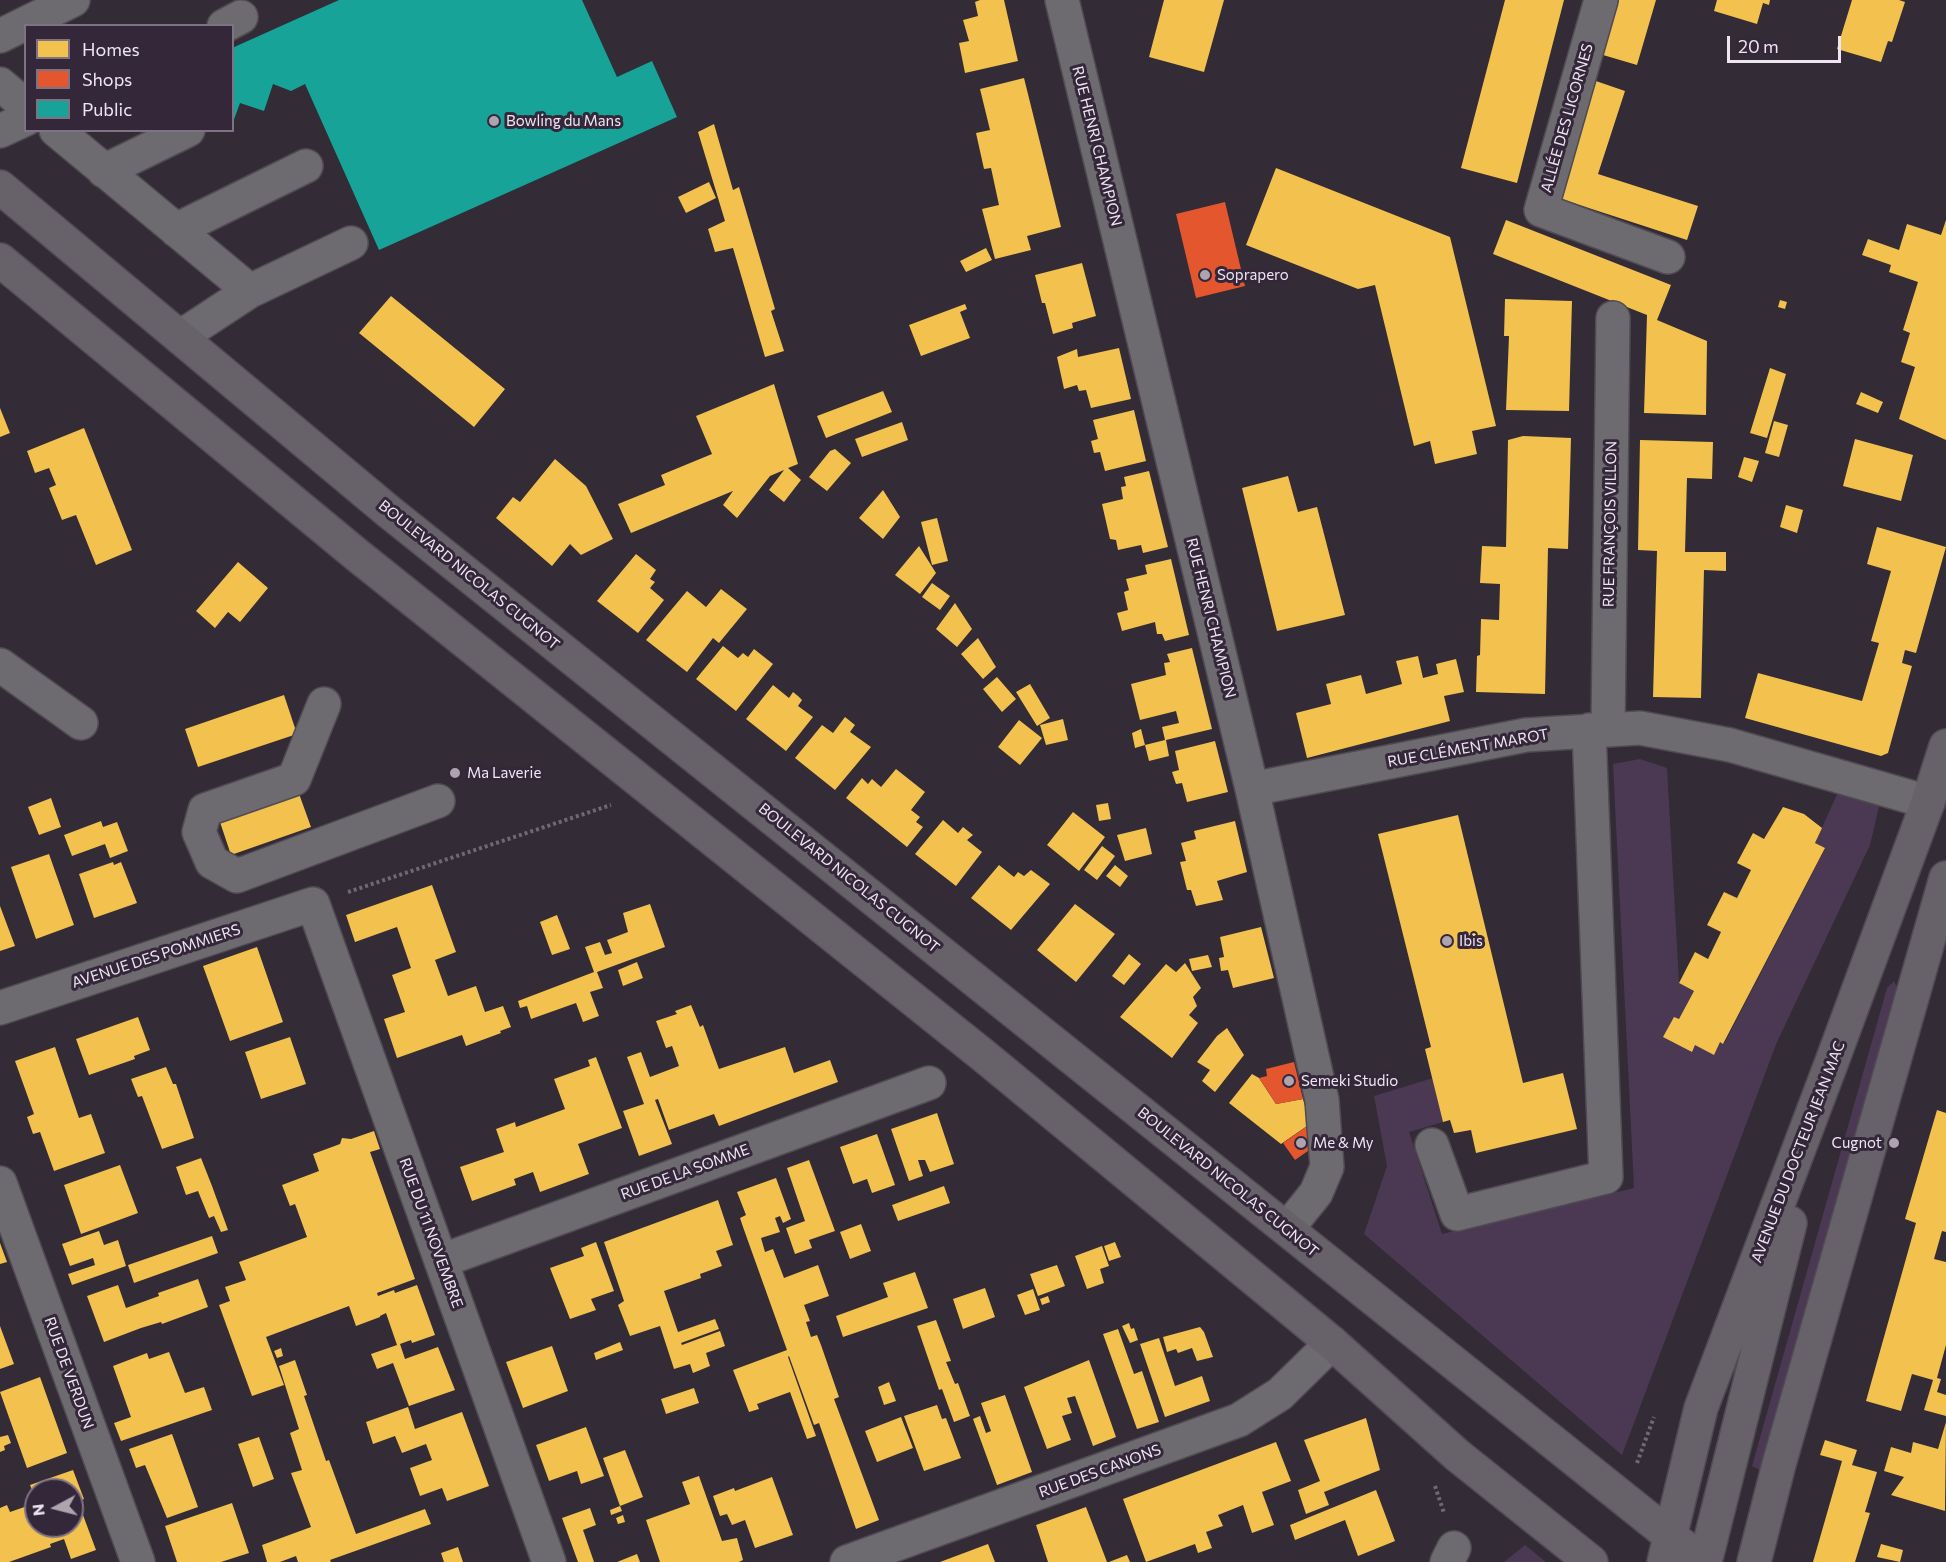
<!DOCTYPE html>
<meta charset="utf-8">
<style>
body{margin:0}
#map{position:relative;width:1946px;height:1562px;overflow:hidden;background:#332b36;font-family:Commissioner,sans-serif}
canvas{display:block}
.legend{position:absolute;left:24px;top:24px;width:210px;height:108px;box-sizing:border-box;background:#34273a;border:2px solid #7e7384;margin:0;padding:8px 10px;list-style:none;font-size:18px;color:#eee5f2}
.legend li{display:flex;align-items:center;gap:12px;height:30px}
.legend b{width:30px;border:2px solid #7e7384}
.north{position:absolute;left:24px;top:1478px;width:60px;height:60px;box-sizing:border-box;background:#34273a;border:2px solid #7e7384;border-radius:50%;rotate:263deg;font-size:16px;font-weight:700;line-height:24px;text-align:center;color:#eee5f2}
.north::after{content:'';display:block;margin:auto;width:21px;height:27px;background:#ada4b0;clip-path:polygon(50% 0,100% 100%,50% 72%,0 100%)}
.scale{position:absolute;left:1727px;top:36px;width:114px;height:27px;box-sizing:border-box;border:3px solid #eee5f2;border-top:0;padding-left:8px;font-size:18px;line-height:21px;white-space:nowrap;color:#eee5f2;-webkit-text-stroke:4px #34273a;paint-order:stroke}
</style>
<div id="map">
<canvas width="1946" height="1562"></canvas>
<ul class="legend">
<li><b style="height:16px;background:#f2c14e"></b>Homes</li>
<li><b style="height:16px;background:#e4572e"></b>Shops</li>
<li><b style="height:16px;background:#17a398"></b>Public</li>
</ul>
<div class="north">N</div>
<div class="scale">20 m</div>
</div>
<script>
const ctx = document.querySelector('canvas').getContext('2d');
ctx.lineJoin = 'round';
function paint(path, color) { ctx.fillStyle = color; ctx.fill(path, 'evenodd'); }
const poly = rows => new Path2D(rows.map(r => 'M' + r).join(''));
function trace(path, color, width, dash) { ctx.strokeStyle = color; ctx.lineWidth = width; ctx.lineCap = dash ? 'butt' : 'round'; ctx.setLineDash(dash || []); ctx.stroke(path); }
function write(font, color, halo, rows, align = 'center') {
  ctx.font = font + ' Commissioner,sans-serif'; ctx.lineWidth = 6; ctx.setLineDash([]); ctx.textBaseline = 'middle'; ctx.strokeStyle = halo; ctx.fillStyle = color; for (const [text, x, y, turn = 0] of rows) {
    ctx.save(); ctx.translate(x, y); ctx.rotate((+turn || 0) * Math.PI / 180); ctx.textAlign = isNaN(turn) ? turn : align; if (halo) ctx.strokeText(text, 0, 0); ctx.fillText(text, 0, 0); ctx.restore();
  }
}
paint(poly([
 [1640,759,1667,768,1679,983,1694,991,1679,1019,1674,1017,1691,1052,1695,1045,1720,1042,1724,1044,1825,849,1815,843,1839,790,1880,802,1870,845,1777,1042,1622,1455,1364,1234,1387,1166,1374,1096,1433,1078,1443,1122,1409,1132,1442,1234,1634,1188,1613,764],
 [1894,981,1899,992,1764,1472,1752,1466,1887,988],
 [1525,1545,1546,1562,1504,1562]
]), '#4b3953');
paint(poly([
 [980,0,1004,0,1018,61,965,73,959,43,969,41,963,20,978,16,975,2],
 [1164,0,1224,0,1204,72,1149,57],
 [1505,0,1564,0,1517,183,1461,168],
 [1619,0,1656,0,1637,65,1603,55],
 [1717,0,1770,0,1769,5,1763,3,1757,24,1714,11],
 [1852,0,1899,0,1905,2,1892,42,1888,41,1881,62,1837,49],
 [1024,78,1061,227,1027,236,1031,250,995,259,982,209,999,205,991,168,984,169,976,133,990,130,980,89],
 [1593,80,1625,91,1598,174,1698,206,1687,240,1555,197],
 [714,124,733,190,739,187,775,309,771,311,784,351,765,357,733,248,715,252,708,229,725,221,698,132],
 [1276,168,1450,237,1496,426,1472,431,1477,454,1435,464,1430,441,1414,446,1375,285,1358,289,1246,245],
 [709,182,716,198,686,213,678,197],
 [1506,220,1671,285,1657,320,1707,341,1706,415,1644,413,1647,315,1493,254],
 [1946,220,1946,440,1899,419,1915,367,1901,362,1910,333,1903,330,1918,282,1889,272,1891,265,1862,255,1868,239,1899,250,1907,224,1941,235],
 [986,248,992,260,966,272,960,261],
 [1082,263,1096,316,1072,323,1073,328,1053,334,1045,303,1042,303,1035,275],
 [391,296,505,389,474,427,359,333],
 [1505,299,1572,301,1569,411,1506,410,1509,336,1504,336],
 [1780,300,1787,302,1785,309,1778,307],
 [965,304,967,309,960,312,970,338,921,356,909,325],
 [1119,348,1131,399,1091,408,1086,390,1079,391,1077,385,1064,389,1057,357,1077,349,1078,357],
 [1770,368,1786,374,1767,438,1750,433],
 [774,384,798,464,788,468,801,480,784,502,769,490,784,470,770,476,737,518,723,505,733,491,631,533,618,504,665,485,661,475,712,454,696,416],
 [883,391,892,412,826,438,817,416],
 [1861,392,1883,402,1878,413,1856,404],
 [0,408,10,433,0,437],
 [1134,410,1146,461,1105,471,1100,452,1094,453,1091,441,1098,439,1093,420],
 [1774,421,1788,425,1779,457,1765,453],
 [902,422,908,440,862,457,855,439],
 [84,428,132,550,96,565,76,515,62,520,49,488,56,485,49,468,35,473,27,451],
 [1523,436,1571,438,1568,549,1548,548,1545,694,1476,692,1477,656,1480,655,1481,619,1499,620,1500,584,1480,583,1482,546,1506,547,1508,440],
 [1855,439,1913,455,1901,501,1843,486],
 [1640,440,1713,442,1712,479,1687,478,1685,552,1726,552,1726,571,1704,570,1701,698,1653,697,1657,551,1638,550],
 [835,449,851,463,827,491,809,477,830,451],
 [1744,457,1759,461,1752,482,1738,477],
 [555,459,586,486,613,539,581,555,570,544,552,566,496,518,513,497,520,502],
 [1149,471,1168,547,1143,553,1141,545,1118,550,1116,540,1110,539,1102,504,1123,499,1121,487,1126,486,1124,477],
 [1288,476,1298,512,1317,507,1345,615,1277,631,1242,488],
 [883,490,900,517,883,539,859,518],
 [1786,505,1803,510,1797,533,1780,527],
 [937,518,948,561,932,565,921,522],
 [1877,527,1946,547,1916,653,1905,650,1902,663,1912,666,1888,753,1881,756,1745,718,1758,673,1862,701,1879,643,1871,641,1891,571,1867,564],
 [919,546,936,573,920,594,895,575],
 [636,554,656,570,650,579,655,582,650,588,664,600,638,633,597,601],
 [1171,559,1189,635,1165,641,1162,634,1157,634,1155,622,1122,631,1117,613,1128,610,1124,592,1129,590,1126,579,1147,574,1145,565],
 [238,562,268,588,240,622,228,612,215,628,196,611],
 [932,583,950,596,940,610,922,597],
 [721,589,747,609,719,643,713,638,687,672,646,640,687,591,706,607],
 [955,603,972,629,957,647,936,629],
 [978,638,996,667,983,679,961,654],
 [723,646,738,658,743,653,748,657,754,649,773,664,736,711,696,679],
 [1192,648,1212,729,1166,740,1169,756,1149,761,1145,745,1135,748,1132,733,1141,729,1145,745,1165,740,1162,727,1179,723,1176,711,1140,720,1131,684,1166,675,1164,663,1170,662,1167,654],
 [1418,656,1423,678,1438,674,1436,664,1456,659,1464,692,1444,696,1450,721,1307,758,1296,713,1331,704,1326,684,1361,675,1366,694,1402,684,1396,661],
 [997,677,1016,699,1002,712,983,689],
 [1030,684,1050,718,1037,726,1016,692],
 [773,685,789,698,793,692,798,696,802,700,798,706,813,717,786,751,746,719],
 [284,695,297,734,198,767,185,729],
 [845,717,855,725,850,732,871,747,835,790,795,758,822,725,833,733],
 [1063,719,1068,740,1046,745,1040,725],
 [1019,720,1042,738,1020,765,998,747],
 [1215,741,1228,792,1187,802,1182,783,1176,784,1172,772,1179,770,1175,751],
 [896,769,925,792,911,810,920,817,916,822,923,827,907,847,846,798,862,778,868,784,872,779,881,787],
 [298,791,311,827,231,855,219,819],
 [51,798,61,827,39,835,28,807],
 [1108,803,1111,819,1099,821,1096,805],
 [1783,807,1804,814,1822,828,1815,843,1825,848,1723,1044,1720,1042,1714,1055,1695,1045,1692,1052,1663,1037,1674,1017,1679,1019,1694,991,1679,983,1695,952,1708,959,1721,932,1707,925,1724,892,1737,898,1751,870,1737,863,1753,833,1764,839],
 [1073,812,1105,837,1079,871,1047,845],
 [1458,815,1523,1083,1563,1073,1577,1129,1476,1153,1471,1130,1454,1133,1450,1120,1443,1122,1425,1049,1431,1047,1378,834],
 [943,820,958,833,963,827,973,835,967,840,982,852,956,886,915,854],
 [101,821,103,827,117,822,128,851,110,858,105,844,72,856,64,835],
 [1235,821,1247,872,1217,881,1223,900,1196,906,1191,890,1187,890,1180,862,1186,861,1181,843,1196,839,1194,831],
 [1146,828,1152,854,1125,861,1117,835],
 [1102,846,1115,856,1097,880,1084,870],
 [49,854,74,925,36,939,11,867],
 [113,862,114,865,121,862,137,903,94,918,79,874],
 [999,865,1014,877,1018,872,1024,876,1031,870,1050,884,1011,930,971,898],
 [1115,865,1128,876,1120,887,1106,876],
 [432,885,456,952,435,960,448,996,476,986,485,1012,503,1006,511,1027,500,1031,501,1033,466,1046,462,1035,397,1058,384,1019,405,1012,392,975,411,968,397,927,355,942,346,915],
 [650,904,665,947,597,972,603,988,590,992,599,1016,583,1022,576,1003,531,1019,527,1006,520,1008,518,1001,594,972,585,947,600,942,605,955,612,953,607,940,628,932,623,913],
 [1075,904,1115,934,1076,982,1037,950],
 [0,906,15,946,0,951],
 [557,915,570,949,552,955,540,922],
 [1261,927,1274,978,1233,988,1228,970,1221,971,1219,958,1224,957,1220,937],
 [257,947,283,1022,230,1041,203,966],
 [1129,954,1141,964,1124,985,1112,976],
 [1208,955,1212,967,1192,971,1189,959],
 [637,962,643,978,623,986,618,970],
 [1185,963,1201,988,1193,997,1197,1006,1189,1015,1198,1023,1172,1058,1120,1017,1166,964,1176,972],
 [691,1005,700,1027,703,1025,719,1069,785,1047,794,1073,830,1060,838,1082,719,1126,714,1114,669,1130,658,1099,655,1100,672,1144,639,1156,623,1111,644,1104,627,1057,641,1052,650,1077,679,1066,672,1046,666,1048,656,1021,677,1014,675,1011],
 [138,1017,150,1050,134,1056,135,1059,89,1075,76,1039],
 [1227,1028,1244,1055,1215,1092,1202,1081,1210,1070,1197,1062,1217,1036],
 [290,1037,306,1084,261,1099,245,1052],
 [55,1047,79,1118,91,1114,105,1153,54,1171,40,1132,33,1134,27,1117,34,1114,15,1061],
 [596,1057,622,1128,578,1144,589,1174,540,1192,533,1172,514,1179,516,1185,472,1201,460,1167,504,1152,496,1129,515,1122,516,1127,565,1109,554,1079,590,1066,588,1060],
 [166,1067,173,1084,176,1084,194,1138,162,1149,142,1096,138,1097,131,1079],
 [1252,1074,1259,1078,1276,1104,1303,1099,1310,1124,1281,1144,1229,1103],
 [1937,1110,1946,1113,1946,1232,1942,1231,1934,1259,1946,1262,1946,1345,1937,1378,1941,1379,1937,1392,1946,1395,1946,1416,1924,1410,1933,1380,1912,1374,1901,1411,1866,1401,1916,1223,1905,1219],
 [937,1113,954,1164,930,1172,925,1160,918,1160,923,1176,909,1181,891,1129],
 [374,1131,380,1149,370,1152,415,1279,377,1293,378,1296,394,1290,395,1293,417,1285,435,1335,412,1343,411,1340,400,1344,405,1359,438,1347,455,1390,409,1406,393,1363,377,1369,371,1354,397,1345,386,1313,380,1316,380,1317,356,1326,349,1306,266,1337,284,1385,252,1396,219,1305,230,1301,225,1287,246,1280,239,1262,307,1237,295,1204,290,1206,282,1185,319,1171,313,1154,340,1144,342,1138,351,1139],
 [877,1134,895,1185,872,1193,867,1179,853,1184,840,1147],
 [201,1158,212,1186,228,1230,221,1232,214,1216,209,1218,198,1191,186,1195,176,1167],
 [809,1160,835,1231,809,1240,812,1248,795,1254,786,1228,805,1221,787,1168],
 [120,1165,138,1213,81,1234,64,1185],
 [776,1178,791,1219,783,1223,780,1216,775,1218,780,1232,761,1238,765,1252,773,1249,784,1278,818,1265,829,1296,804,1305,810,1321,806,1322,811,1337,817,1335,821,1345,839,1397,834,1399,879,1520,856,1529,819,1423,814,1425,789,1356,788,1357,816,1436,807,1439,790,1392,757,1404,759,1409,749,1412,733,1370,787,1350,743,1227,740,1218,746,1215,737,1192],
 [944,1186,950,1203,898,1221,892,1205],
 [718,1200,733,1245,716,1251,722,1266,700,1274,701,1278,664,1291,678,1332,715,1319,719,1329,681,1343,682,1345,720,1331,725,1346,706,1353,710,1366,693,1373,690,1364,674,1369,660,1326,630,1336,618,1305,624,1301,604,1242],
 [861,1224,871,1251,850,1259,840,1232],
 [99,1231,104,1245,118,1240,126,1266,72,1285,68,1274,95,1265,93,1258,70,1266,62,1244],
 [212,1236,218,1253,134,1283,128,1265],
 [596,1242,614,1291,591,1299,596,1310,570,1319,550,1268,584,1256,581,1248],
 [1115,1242,1121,1257,1109,1261,1104,1246],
 [0,1243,7,1262,0,1264],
 [1102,1246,1109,1266,1100,1269,1104,1283,1087,1289,1075,1256],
 [1057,1265,1065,1286,1038,1296,1030,1274],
 [915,1272,928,1308,843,1337,836,1316,888,1297,883,1283],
 [198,1279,208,1307,162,1324,161,1322,141,1328,104,1342,87,1296,118,1285,126,1308,159,1296,158,1293],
 [985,1288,995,1317,963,1329,953,1299],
 [1033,1289,1040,1310,1025,1315,1017,1295],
 [1048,1296,1050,1302,1042,1305,1040,1299],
 [936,1320,951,1361,946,1362,955,1384,958,1383,970,1416,954,1422,942,1389,939,1390,917,1326],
 [1129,1323,1131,1329,1134,1328,1138,1340,1130,1343,1122,1326],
 [0,1326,14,1364,0,1369],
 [1200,1327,1204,1332,1213,1357,1197,1361,1192,1348,1178,1353,1176,1349,1167,1352,1163,1337],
 [1118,1329,1134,1374,1142,1371,1159,1422,1137,1429,1103,1334],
 [1159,1338,1175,1386,1202,1376,1210,1401,1165,1417,1140,1344],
 [620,1342,623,1350,596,1360,594,1353],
 [552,1346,568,1391,523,1408,506,1362],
 [281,1348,283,1356,277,1358,274,1351],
 [169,1352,185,1393,204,1387,212,1410,121,1441,114,1423,131,1417,113,1366,147,1353,149,1359],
 [295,1360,307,1395,304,1396,326,1461,329,1460,356,1534,425,1509,431,1524,330,1560,331,1562,298,1562,296,1556,280,1562,267,1562,262,1545,311,1527,291,1473,302,1470,290,1433,299,1429,279,1366],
 [1089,1360,1116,1437,1093,1446,1075,1396,1067,1398,1072,1413,1062,1416,1071,1440,1047,1449,1024,1387],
 [40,1377,67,1453,27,1468,0,1392],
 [889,1382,896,1401,884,1405,878,1387],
 [694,1388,699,1403,666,1414,661,1399],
 [1005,1395,1032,1472,997,1485,973,1419,980,1416,986,1433,991,1431,981,1403],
 [937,1405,942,1419,946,1418,961,1458,924,1471,904,1416],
 [408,1407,415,1429,462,1412,489,1486,447,1501,442,1488,420,1496,410,1468,432,1460,426,1444,402,1453,395,1436,373,1444,366,1422],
 [901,1417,913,1448,877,1462,865,1431],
 [1366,1418,1380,1470,1324,1492,1329,1505,1306,1514,1298,1490,1320,1481,1304,1440],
 [1946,1422,1945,1511,1891,1495,1904,1477,1884,1471,1891,1447,1911,1453,1913,1442,1938,1449],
 [586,1427,604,1476,581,1484,577,1471,549,1481,536,1445],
 [172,1434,198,1507,167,1518,145,1465,136,1468,129,1449],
 [8,1435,11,1443,4,1446,5,1450,0,1452,0,1437],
 [259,1437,274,1479,253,1487,238,1444],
 [1825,1440,1857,1450,1852,1465,1877,1472,1865,1512,1870,1513,1855,1562,1813,1562,1842,1461,1820,1455],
 [1276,1442,1291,1481,1262,1492,1274,1525,1252,1533,1243,1505,1218,1515,1223,1526,1206,1532,1212,1548,1198,1553,1195,1544,1146,1562,1123,1499],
 [625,1450,643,1497,620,1506,603,1458],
 [73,1470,84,1499,72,1503,72,1490,36,1490,36,1500,30,1485],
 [699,1476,722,1541,737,1538,743,1560,739,1562,660,1562,646,1520,690,1504,682,1482],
 [772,1477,793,1535,755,1548,745,1520,732,1525,727,1514,720,1516,713,1496,734,1488,735,1491],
 [1376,1490,1395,1541,1358,1556,1345,1520,1295,1540,1290,1525],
 [36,1503,36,1526,72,1526,72,1510,80,1507,96,1550,71,1559,64,1539,50,1544,51,1547,9,1562,0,1562,0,1508,7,1505,10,1512],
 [232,1503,249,1553,221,1562,177,1562,165,1526],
 [620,1506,622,1511,611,1515,610,1510],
 [1086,1507,1107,1562,1048,1562,1036,1525],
 [590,1508,596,1525,583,1530,594,1562,578,1562,562,1518],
 [623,1515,625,1522,618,1524,616,1518],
 [988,1544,995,1562,940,1562],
 [1881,1544,1903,1550,1900,1562,1877,1557],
 [458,1547,463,1562,444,1562,441,1553],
 [637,1554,640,1562,617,1562],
 [1127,1555,1130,1562,1109,1562]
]), '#f2c14e');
paint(poly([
 [1225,202,1245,286,1196,298,1176,214],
 [1294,1062,1303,1099,1276,1104,1259,1078,1267,1076,1266,1069],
 [1306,1127,1318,1144,1295,1160,1283,1143]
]), '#e4572e');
paint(poly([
 [339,0,582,0,617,77,652,61,677,117,379,250,305,84,291,91,273,84,264,111,240,103,232,125,232,48]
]), '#17a398');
const minor = poly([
 [1062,0,1252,789,1322,1100,1327,1167,1316,1193,1287,1229],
 [1601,0,1541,210,1668,257],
 [224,26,241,17],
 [0,36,73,0],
 [0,84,26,106],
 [56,130,250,291,180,337],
 [0,131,26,119],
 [104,171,188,130],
 [176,230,306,166],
 [250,291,351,243],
 [0,665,81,723],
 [324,704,294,779,205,810,199,832,212,862,237,876,438,801],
 [1608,730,1613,318],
 [1252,789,1526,735,1640,728,1730,745,1928,802],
 [0,1008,313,904,549,1562],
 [1432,1145,1457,1214,1606,1177,1589,730],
 [0,1183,138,1562],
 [441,1261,929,1083],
 [847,1562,1239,1420,1280,1394,1332,1343],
 [1447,1562,1454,1548]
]);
const major = poly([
 [0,187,388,511,1703,1562],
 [0,260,357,555,984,1056,1332,1343,1457,1455,1591,1562],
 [1664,1562,1701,1408,1831,1064,1928,802,1946,746],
 [1705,1562,1790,1223],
 [1754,1562,1779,1464,1946,878]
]);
trace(minor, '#504a53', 36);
trace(major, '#504a53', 36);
trace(poly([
 [348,892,611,805],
 [1637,1463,1654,1417],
 [1435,1486,1444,1513]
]), '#6e6a70', 4, [3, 3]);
trace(minor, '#6e6b70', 33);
trace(major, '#676269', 33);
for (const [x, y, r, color] of [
 [494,121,6,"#ada4b0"],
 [1205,275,6,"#ada4b0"],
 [455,773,6,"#ada4b0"],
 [1447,941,6,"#ada4b0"],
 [1289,1081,6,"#ada4b0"],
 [1301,1143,6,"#ada4b0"],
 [1894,1143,6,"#ada4b0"]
]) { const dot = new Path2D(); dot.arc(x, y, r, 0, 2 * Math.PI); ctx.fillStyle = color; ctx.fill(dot); trace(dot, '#34273a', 2); }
write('15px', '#eee5f2', '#34273a', [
 ["ALLÉE DES LICORNES",1567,118,-74],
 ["RUE HENRI CHAMPION",1097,146,76],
 ["RUE FRANÇOIS VILLON",1610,524,-89],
 ["BOULEVARD NICOLAS CUGNOT",469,575,39],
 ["RUE HENRI CHAMPION",1211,618,76],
 ["RUE CLÉMENT MAROT",1468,748,-10],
 ["BOULEVARD NICOLAS CUGNOT",849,878,39],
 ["AVENUE DES POMMIERS",156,956,-18],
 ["AVENUE DU DOCTEUR JEAN MAC",1798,1152,-69],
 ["RUE DE LA SOMME",685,1172,-20],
 ["BOULEVARD NICOLAS CUGNOT",1228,1182,39],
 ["RUE DU 11 NOVEMBRE",431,1233,70],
 ["RUE DE VERDUN",69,1373,70],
 ["RUE DES CANONS",1100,1471,-20]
]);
write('15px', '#eee5f2', '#34273a', [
 ["Bowling du Mans",506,121],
 ["Soprapero",1217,275],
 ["Ma Laverie",467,773],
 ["Ibis",1459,941],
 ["Semeki Studio",1301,1081],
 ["Me & My",1313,1143],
 ["Cugnot",1882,1143,"right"]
], 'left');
</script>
